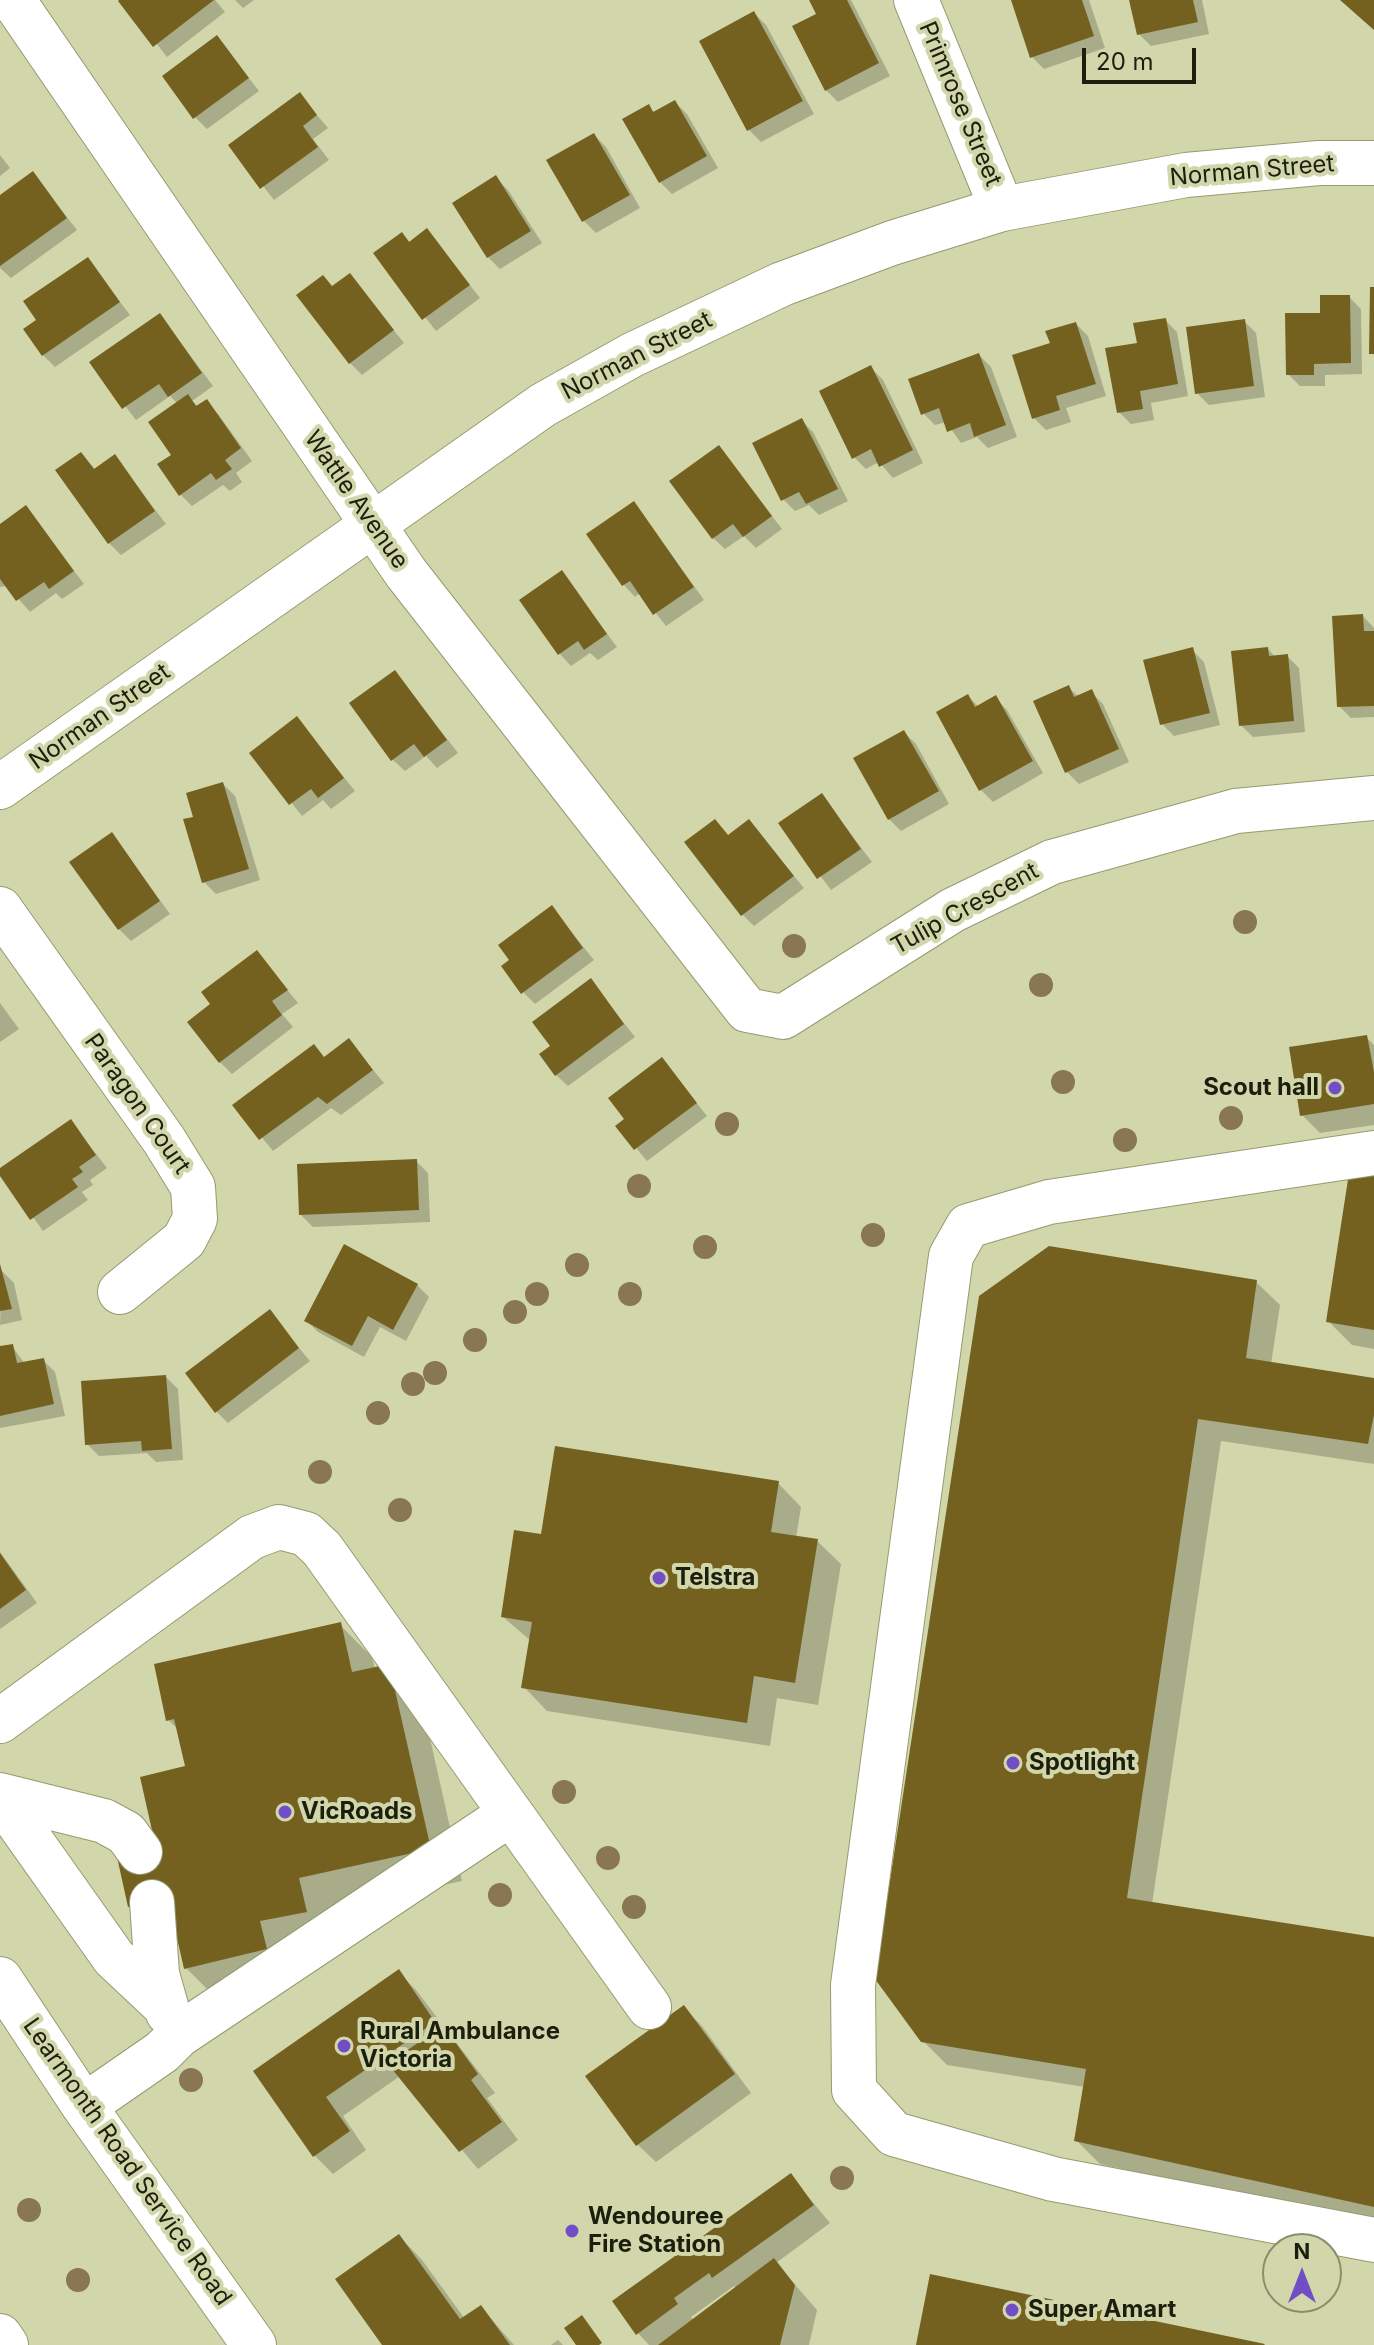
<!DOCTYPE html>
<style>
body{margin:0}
#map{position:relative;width:1374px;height:2345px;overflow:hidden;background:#d2d7ab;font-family:Inter,sans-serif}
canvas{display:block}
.north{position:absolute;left:1262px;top:2233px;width:80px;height:80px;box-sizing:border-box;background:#d2d7ab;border:2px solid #8a8d6c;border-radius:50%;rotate:0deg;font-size:22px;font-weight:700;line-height:32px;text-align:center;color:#1d1f0e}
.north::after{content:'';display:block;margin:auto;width:28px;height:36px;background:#714dc6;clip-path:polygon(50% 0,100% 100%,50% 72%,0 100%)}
.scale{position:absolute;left:1082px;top:48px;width:114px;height:36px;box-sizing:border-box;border:4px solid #1d1f0e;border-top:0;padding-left:10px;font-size:24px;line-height:28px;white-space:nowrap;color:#1d1f0e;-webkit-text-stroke:6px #d2d7ab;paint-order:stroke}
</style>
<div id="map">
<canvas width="1374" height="2345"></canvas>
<div class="north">N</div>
<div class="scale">20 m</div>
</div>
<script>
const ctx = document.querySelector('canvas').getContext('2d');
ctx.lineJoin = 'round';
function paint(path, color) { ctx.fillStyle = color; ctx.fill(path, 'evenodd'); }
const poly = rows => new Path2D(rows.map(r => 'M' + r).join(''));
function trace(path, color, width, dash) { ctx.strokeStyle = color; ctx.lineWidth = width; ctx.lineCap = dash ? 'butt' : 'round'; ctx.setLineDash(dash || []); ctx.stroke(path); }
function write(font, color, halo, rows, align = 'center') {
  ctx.font = font + ' Inter,sans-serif'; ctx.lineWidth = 8; ctx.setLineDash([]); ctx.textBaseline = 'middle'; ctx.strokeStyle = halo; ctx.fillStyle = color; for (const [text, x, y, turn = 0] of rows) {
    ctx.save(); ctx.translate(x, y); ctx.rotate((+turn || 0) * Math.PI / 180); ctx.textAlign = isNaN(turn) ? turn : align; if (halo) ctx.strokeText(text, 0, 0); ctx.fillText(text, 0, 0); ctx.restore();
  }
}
paint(poly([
 [123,0,215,0,225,12,167,57],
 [235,0,254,0,243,8],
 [812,0,851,0,890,76,838,102,826,90,819,15],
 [1013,0,1089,0,1105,48,1044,69,1032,57],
 [1131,0,1202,0,1209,34,1151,46,1139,34],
 [754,13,766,25,814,114,761,142,749,130,701,42],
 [217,38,259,91,207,129,195,117],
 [300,95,328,128,313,139,329,160,274,200,231,145],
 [675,102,687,114,718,168,672,194,660,182,649,107,655,113],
 [594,135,606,147,640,208,596,233,584,221],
 [0,155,10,168,0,176],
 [33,174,77,230,11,278,0,268,0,197],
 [496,178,508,190,542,243,500,269,488,257],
 [427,231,480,298,436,331,375,254,402,234,411,243],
 [88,260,130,315,55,367,43,355,39,321],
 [350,276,404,343,362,375,350,363,333,288],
 [1349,297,1361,309,1362,374,1325,375,1325,386,1300,386,1288,374,1322,314],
 [160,315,213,386,192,401,199,407,206,402,218,414,252,461,236,473,242,482,230,491,223,485,192,506,180,494,174,455,177,403,170,396,136,420,92,363],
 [1165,320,1177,332,1188,396,1151,403,1154,420,1131,424,1119,412,1139,344],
 [1244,321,1256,333,1265,397,1209,405,1197,393],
 [1076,324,1088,336,1106,396,1066,408,1071,422,1046,430,1034,418,1052,344],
 [979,355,991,367,1017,437,988,448,977,437,961,443,946,422,935,425,923,413],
 [871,368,883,380,923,463,893,478,879,462,866,469,854,457],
 [801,420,813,432,848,501,819,515,809,505,795,511,783,499],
 [719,447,782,529,756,548,744,536,725,549,713,538],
 [81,454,96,470,115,457,166,524,121,555,109,543],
 [634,503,704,600,666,626,640,593,635,597,624,585],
 [26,508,84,584,62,599,56,593,30,612,7,586,0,587,0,526],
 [562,573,617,647,598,660,590,653,571,666,560,654],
 [1363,616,1374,628,1374,717,1351,718,1339,706],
 [1268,649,1276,658,1287,656,1299,668,1305,732,1253,737,1241,725],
 [1192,650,1204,662,1220,725,1174,736,1162,724],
 [395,672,458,753,437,768,426,756,405,771,393,760],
 [1068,687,1079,697,1091,692,1103,704,1129,762,1079,784,1067,772],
 [968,696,979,707,995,698,1007,710,1043,773,993,802,981,790],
 [297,719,355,791,331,809,323,800,302,816,252,753],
 [904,732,916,744,949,804,901,831,889,819],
 [223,784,235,796,260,880,216,894,204,882,195,818],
 [822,796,872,862,831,890,781,824],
 [749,822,804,888,754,926,742,914,729,837],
 [112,835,170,914,131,941,119,929],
 [552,908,594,960,535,1004,523,992],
 [257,953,298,1003,282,1014,293,1027,232,1074,220,1062,213,1004],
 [591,981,635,1037,568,1086,556,1075,553,1046],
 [0,1003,19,1029,0,1042],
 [1366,1037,1374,1045,1374,1125,1320,1133,1302,1115],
 [349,1041,384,1083,341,1115,331,1108,273,1151,235,1105,314,1047,325,1058],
 [662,1060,707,1116,647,1161,618,1126,627,1119],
 [71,1122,107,1168,90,1180,93,1185,82,1192,88,1200,43,1231,0,1171],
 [416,1161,428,1173,430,1222,313,1227,301,1215],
 [1374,1170,1374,1349,1352,1345,1328,1321],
 [2,1271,14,1283,22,1320,0,1325],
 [1256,1282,1280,1305,1271,1364,1374,1380,1374,1464,1221,1441,1152,1904,1374,1939,1374,2224,1100,2164,1077,2141,1085,2087,947,2065,923,2041],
 [417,1285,429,1297,406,1341,380,1327,364,1357,318,1332,306,1320],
 [269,1312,310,1361,228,1423,216,1411],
 [12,1346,25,1364,43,1360,55,1372,65,1416,0,1428,0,1348],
 [166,1377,178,1389,183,1460,156,1462,147,1453,99,1456,87,1444],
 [778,1483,801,1507,796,1538,817,1541,841,1564,818,1705,777,1698,770,1746,547,1711,524,1687,531,1641,503,1617,543,1536],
 [0,1552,37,1603,0,1629],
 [340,1625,372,1657,375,1669,421,1698,462,1881,330,1910,218,2000,186,1968,158,1850,187,1768,179,1730,168,1720],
 [398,1972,416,1990,495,2093,487,2098,518,2140,478,2169,400,2076,343,2116,366,2150,333,2174,315,2156,256,2072],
 [684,2008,702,2026,751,2093,656,2162,638,2145],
 [790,2175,830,2223,776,2263,817,2310,809,2345,649,2345,638,2333],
 [734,2286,737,2289,694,2321,691,2317],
 [399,2236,422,2260,465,2319,481,2307,514,2345,384,2345],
 [558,2340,563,2345,551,2345]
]), '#0003');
paint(poly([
 [214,0,153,47,118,1,119,0],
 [809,0,847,0,879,63,825,91,792,26,816,14],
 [1011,0,1082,0,1094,36,1030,58],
 [1129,0,1193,0,1198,22,1137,35],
 [1340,0,1374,0,1374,30],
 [754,11,803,101,747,131,699,41],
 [217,35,249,78,193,119,162,76],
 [300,92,317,115,303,126,318,147,260,189,228,145],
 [675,100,707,156,659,183,622,119,649,104,653,112],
 [594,133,630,195,582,222,546,160],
 [33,171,67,218,0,266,0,195],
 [496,175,531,231,487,258,452,203],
 [427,228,470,285,422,320,373,253,402,232,409,242],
 [88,257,120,302,42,356,23,329,36,320,23,301],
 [350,273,394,330,349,364,296,295,323,275,332,286],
 [1370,287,1374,287,1374,354,1369,354],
 [1320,295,1350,295,1351,363,1314,364,1314,375,1286,375,1285,313,1320,313],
 [160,313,202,373,168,397,159,384,122,409,89,362],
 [1166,318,1178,384,1140,391,1143,409,1117,413,1105,348,1137,343,1133,323],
 [1245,319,1254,386,1195,394,1186,327],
 [1076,322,1096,384,1056,396,1060,410,1032,419,1012,355,1050,343,1045,331],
 [979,353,1006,425,974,437,970,423,947,432,939,408,921,415,908,379],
 [871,365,913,450,879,467,871,449,852,459,819,391],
 [188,394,196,406,207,399,241,448,225,460,232,469,216,480,211,473,179,496,157,464,171,455,148,422],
 [802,418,838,489,806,504,799,492,781,501,752,443],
 [719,445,772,516,743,537,733,524,712,539,669,481],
 [81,452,94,469,115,454,155,511,108,544,55,470],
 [634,501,694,587,653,615,630,581,622,586,586,534],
 [26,505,74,571,49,589,44,582,16,601,0,579,0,524],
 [562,570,607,634,584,650,578,641,558,655,519,600],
 [1363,614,1364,631,1374,631,1374,706,1337,707,1332,616],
 [1193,647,1210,713,1160,725,1143,660],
 [1268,647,1269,656,1288,654,1294,721,1239,726,1231,651],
 [395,670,447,740,424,757,414,744,391,761,349,703],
 [1069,685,1074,697,1092,689,1119,749,1065,773,1033,701],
 [968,694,975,707,996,695,1033,761,979,791,936,712],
 [297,716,344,778,318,798,311,789,289,805,249,753],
 [904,730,939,791,888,820,853,758],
 [223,782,249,869,202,883,183,819,193,817,186,793],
 [822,793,861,849,817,879,778,823],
 [715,819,728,835,749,819,794,876,741,916,684,842],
 [112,832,160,901,118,930,69,862],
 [552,905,583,948,521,994,501,966,509,960,498,945],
 [257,950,288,990,272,1001,282,1015,219,1063,187,1022,210,1004,201,992],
 [591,978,624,1024,555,1076,539,1054,550,1046,532,1022],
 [1367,1035,1374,1072,1374,1104,1300,1116,1289,1047],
 [349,1038,373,1070,327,1104,318,1097,259,1140,232,1105,314,1044,324,1057],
 [662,1057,697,1103,634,1150,615,1126,624,1119,608,1098],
 [71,1119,96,1155,79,1167,83,1172,72,1179,78,1187,30,1220,0,1176,0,1168],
 [417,1159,419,1210,299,1215,297,1164],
 [1374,1168,1374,1330,1326,1322,1349,1173],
 [344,1244,418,1284,393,1330,368,1316,352,1346,304,1321],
 [1049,1246,1257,1280,1246,1358,1374,1378,1374,1415,1368,1444,1198,1419,1127,1898,1374,1937,1374,2207,1074,2141,1086,2069,921,2042,875,1979,979,1296],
 [0,1264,12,1309,0,1311],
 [270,1309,299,1348,215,1413,185,1373],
 [13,1344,17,1363,44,1358,54,1404,0,1416,0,1346],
 [166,1375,172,1449,142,1451,141,1441,85,1445,81,1381],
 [555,1446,779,1481,771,1532,818,1539,795,1683,754,1676,747,1723,521,1688,532,1622,501,1617,514,1530,541,1534],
 [0,1553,26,1590,0,1609],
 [341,1622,352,1672,389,1664,431,1849,299,1878,307,1912,260,1921,267,1949,184,1969,168,1898,128,1907,117,1857,156,1848,140,1777,185,1766,174,1719,166,1721,154,1664],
 [399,1969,435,2022,326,2097,350,2131,313,2157,253,2071],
 [684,2005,735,2074,636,2146,585,2076],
 [443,2025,478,2074,471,2080,502,2122,459,2152,388,2064],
 [791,2173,814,2205,712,2278,709,2273,674,2298,678,2304,636,2335,612,2301],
 [399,2234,460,2319,481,2305,510,2345,382,2345,335,2279],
 [774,2258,795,2285,780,2345,658,2345],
 [930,2274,1265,2344,1264,2345,916,2345],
 [582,2315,602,2343,599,2345,576,2345,564,2328]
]), '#74611f');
const minor = poly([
 [13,0,406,573,747,1010,783,1017,953,910,1052,862,1236,811,1374,798],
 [916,0,1002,209],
 [0,909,164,1140,193,1187,195,1219,184,1240,120,1292],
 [1374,1153,1049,1202,968,1226,951,1256,853,1985,854,2090,894,2134,1053,2179,1374,2240],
 [0,1721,252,1537,279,1527,306,1534,322,1549,649,2007],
 [0,1795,104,1821,126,1833,140,1852],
 [0,1797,114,1958,163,2004],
 [152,1902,157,1974,168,2013],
 [0,1979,84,2106,254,2345],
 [84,2106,162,2052,179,2035,510,1814]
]);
const major = poly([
 [0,787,543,405,632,355,782,284,892,243,1002,209,1186,175,1319,163,1374,163],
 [0,2336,6,2345]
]);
trace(minor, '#969a70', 46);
trace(major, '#969a70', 46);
trace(minor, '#fff', 44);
trace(major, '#fff', 44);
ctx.fillStyle = '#897653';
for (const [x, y] of [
 [1245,922],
 [794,946],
 [1041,985],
 [1063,1082],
 [1231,1118],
 [727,1124],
 [1125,1140],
 [639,1186],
 [873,1235],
 [705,1247],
 [577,1265],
 [537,1294],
 [630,1294],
 [515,1312],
 [475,1340],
 [435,1373],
 [413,1384],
 [378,1413],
 [320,1472],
 [400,1510],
 [564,1792],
 [608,1858],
 [500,1895],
 [634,1907],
 [191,2080],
 [842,2178],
 [29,2210],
 [78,2280]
]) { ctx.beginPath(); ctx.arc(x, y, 12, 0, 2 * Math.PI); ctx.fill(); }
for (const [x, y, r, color] of [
 [1335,1088,8,"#714dc6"],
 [659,1578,8,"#714dc6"],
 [1013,1763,8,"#714dc6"],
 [285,1812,8,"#714dc6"],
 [344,2046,8,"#714dc6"],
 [572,2231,8,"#714dc6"],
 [1012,2310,8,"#714dc6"]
]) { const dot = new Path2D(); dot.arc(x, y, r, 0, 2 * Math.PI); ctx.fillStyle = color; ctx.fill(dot); trace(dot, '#d2d7ab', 3); }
write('24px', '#1d1f0e', '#d2d7ab', [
 ["Primrose Street",960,104,67],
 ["Norman Street",1252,171,-5],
 ["Norman Street",637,356,-27],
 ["Wattle Avenue",356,500,55],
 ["Norman Street",100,717,-35],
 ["Tulip Crescent",965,909,-29],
 ["Paragon Court",137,1104,55],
 ["Learmonth Road Service Road",127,2162,55]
]);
write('bold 24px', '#1d1f0e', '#d2d7ab', [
 ["Scout hall",1319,1088,"right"],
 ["Telstra",675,1578],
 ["Spotlight",1029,1763],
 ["VicRoads",301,1812],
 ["Rural Ambulance",360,2032],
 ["Victoria",360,2060],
 ["Wendouree",588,2217],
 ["Fire Station",588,2245],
 ["Super Amart",1028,2310]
], 'left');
</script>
